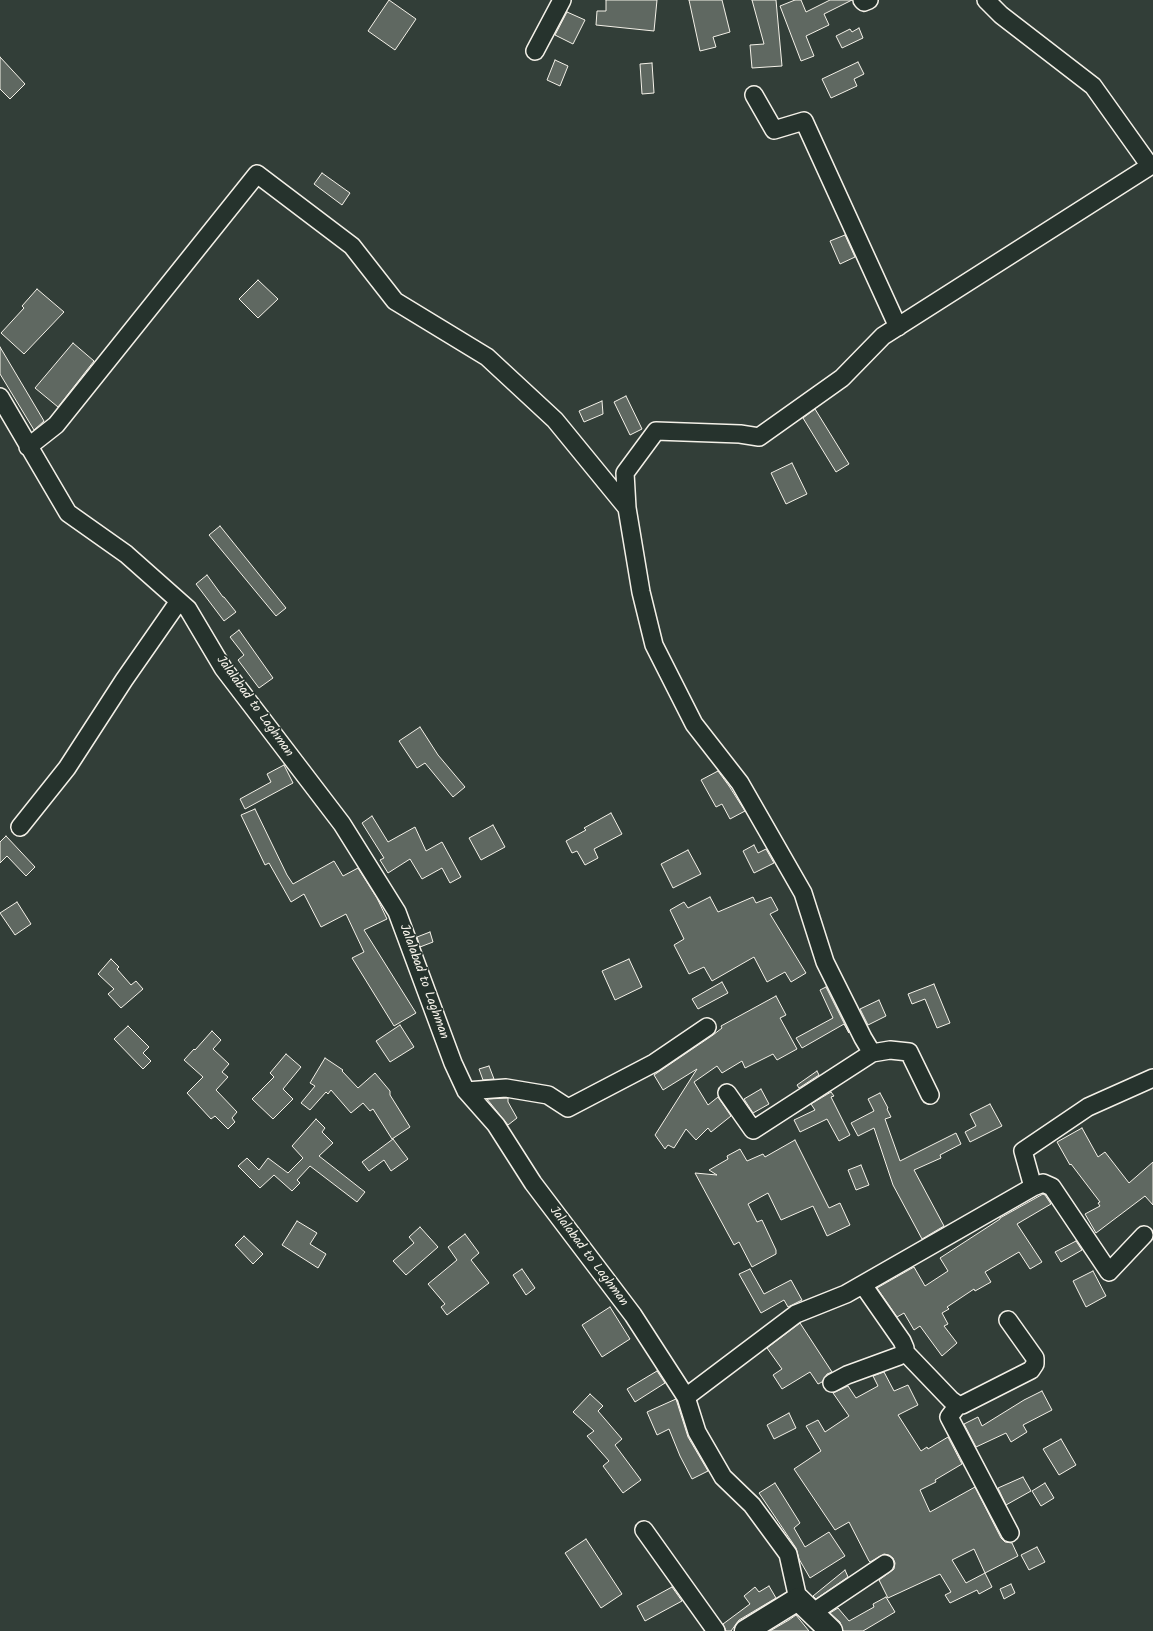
<!DOCTYPE html>
<style>
body{margin:0}
canvas{display:block;background:#323e38}
</style>
<canvas width="1153" height="1631"></canvas>
<script>
const ctx = document.querySelector('canvas').getContext('2d');
ctx.lineJoin = 'round';
function paint(path, color) { ctx.fillStyle = color; ctx.fill(path, 'evenodd'); }
const poly = rows => new Path2D(rows.map(r => 'M' + r).join(''));
function trace(path, color, width, dash) { ctx.strokeStyle = color; ctx.lineWidth = width; ctx.lineCap = dash ? 'butt' : 'round'; ctx.setLineDash(dash || []); ctx.stroke(path); }
function write(font, color, halo, rows, align = 'center') {
  ctx.font = font + ' Kalam,sans-serif'; ctx.lineWidth = 3.5; ctx.setLineDash([]); ctx.textBaseline = 'middle'; ctx.strokeStyle = halo; ctx.fillStyle = color; for (const [text, x, y, turn = 0] of rows) {
    ctx.save(); ctx.translate(x, y); ctx.rotate((+turn || 0) * Math.PI / 180); ctx.textAlign = isNaN(turn) ? turn : align; if (halo) ctx.strokeText(text, 0, 0); ctx.fillText(text, 0, 0); ctx.restore();
  }
}
const building = poly([
 [389,0,416,19,395,50,368,31,389,0],
 [606,0,657,0,654,31,596,25,597,11,606,11,606,0],
 [689,0,722,0,730,32,713,37,716,47,700,51,689,0],
 [752,0,776,0,782,66,752,68,750,45,764,44,752,0],
 [795,0,801,0,806,12,830,0,852,0,824,14,829,25,806,36,814,56,801,61,780,6,795,0],
 [567,12,585,20,573,44,555,35,567,12],
 [859,28,863,38,842,48,836,36,850,29,852,32,859,28],
 [0,57,25,84,10,99,0,89,0,57],
 [555,60,568,66,560,86,547,80,555,60],
 [858,62,864,74,854,79,857,86,831,98,822,79,858,62],
 [652,63,654,93,642,94,640,64,652,63],
 [322,173,350,193,342,205,314,184,322,173],
 [845,235,855,257,840,264,830,241,845,235],
 [258,280,278,299,258,318,239,299,258,280],
 [37,289,64,312,24,354,1,333,24,308,22,306,37,289],
 [73,343,94,361,58,407,35,388,73,343],
 [0,347,44,421,34,430,0,374,0,347],
 [626,396,642,429,630,435,614,402,626,396],
 [602,401,603,414,584,422,579,411,602,401],
 [815,409,849,464,836,472,803,418,815,409],
 [792,463,807,494,786,504,771,473,792,463],
 [220,526,286,608,276,616,209,535,220,526],
 [207,575,223,597,224,597,236,612,224,621,196,584,207,575],
 [239,630,273,678,259,688,238,660,244,655,230,637,239,630],
 [420,727,438,755,465,787,453,797,425,763,417,768,399,741,420,727],
 [284,765,293,783,245,809,240,799,271,782,267,774,284,765],
 [718,771,729,786,745,811,730,819,722,804,716,807,701,780,718,771],
 [255,809,287,875,293,884,334,861,343,876,358,868,377,898,387,919,364,930,416,1013,394,1026,352,958,364,952,346,914,321,927,304,894,291,902,269,863,265,865,241,815,255,809],
 [611,813,622,834,594,849,598,858,585,865,577,851,572,853,566,841,586,830,584,828,611,813],
 [372,816,388,842,415,827,426,851,442,842,461,877,450,883,442,868,422,879,410,859,388,873,380,860,384,858,362,823,372,816],
 [493,825,505,847,481,860,469,838,493,825],
 [6,836,35,867,26,876,7,856,0,863,0,842,6,836],
 [754,845,758,853,766,849,774,863,754,873,743,851,754,845],
 [688,850,701,874,673,888,661,864,688,850],
 [710,897,718,912,753,897,756,903,771,897,778,910,770,914,806,973,791,982,785,972,767,982,754,957,712,981,704,967,689,974,674,945,684,939,670,910,684,902,688,908,710,897],
 [17,902,31,924,15,935,0,913,17,902],
 [430,932,433,942,420,947,417,937,430,932],
 [111,959,119,967,117,969,131,985,136,981,143,989,121,1008,108,994,114,989,98,974,111,959],
 [629,959,642,987,615,1000,602,971,629,959],
 [722,982,728,993,698,1009,692,999,722,982],
 [934,984,950,1023,937,1028,925,999,912,1004,908,994,934,984],
 [826,987,849,1033,844,1024,802,1048,796,1038,833,1018,820,990,826,987],
 [776,996,786,1015,780,1018,797,1049,777,1060,773,1054,745,1068,742,1061,722,1073,717,1066,694,1082,708,1105,718,1097,731,1116,711,1132,708,1128,696,1140,686,1129,674,1148,668,1145,665,1149,655,1135,697,1069,663,1090,654,1075,713,1035,722,1028,721,1026,776,996],
 [879,1000,886,1016,868,1025,860,1009,879,1000],
 [400,1025,414,1047,390,1062,376,1041,400,1025],
 [128,1026,149,1047,143,1053,151,1061,143,1069,114,1039,128,1026],
 [212,1031,221,1040,213,1049,229,1064,222,1072,228,1077,216,1090,237,1112,232,1118,235,1122,228,1129,215,1116,211,1119,187,1093,203,1077,184,1060,194,1049,195,1050,212,1031],
 [286,1054,301,1067,283,1089,293,1099,273,1119,252,1099,274,1077,270,1073,286,1054],
 [325,1058,343,1070,342,1071,358,1088,375,1073,390,1091,390,1095,410,1127,392,1139,373,1109,370,1111,363,1103,351,1113,331,1090,328,1094,326,1092,310,1110,301,1103,315,1086,310,1083,325,1058],
 [489,1066,494,1079,483,1080,479,1069,489,1066],
 [817,1071,819,1075,799,1088,797,1085,817,1071],
 [761,1089,769,1104,753,1113,744,1099,761,1089],
 [831,1092,834,1096,831,1097,850,1135,839,1141,827,1119,800,1132,794,1120,815,1110,811,1104,831,1092],
 [880,1093,888,1108,887,1109,891,1117,885,1119,900,1161,956,1133,961,1144,940,1155,941,1158,914,1170,944,1226,922,1239,893,1185,874,1128,858,1136,851,1123,874,1111,868,1099,880,1093],
 [508,1098,508,1102,517,1118,508,1125,487,1099,508,1098],
 [990,1104,1002,1126,970,1142,965,1132,976,1126,970,1114,990,1104],
 [316,1119,325,1128,322,1132,333,1143,319,1156,365,1192,357,1202,310,1166,297,1180,300,1183,292,1191,274,1175,260,1188,238,1166,247,1158,259,1170,268,1158,288,1173,303,1158,292,1146,316,1119],
 [1082,1128,1098,1157,1105,1152,1129,1183,1153,1162,1153,1205,1145,1196,1096,1233,1085,1214,1100,1206,1098,1203,1100,1202,1071,1164,1070,1165,1057,1142,1082,1128],
 [393,1139,408,1159,391,1171,384,1160,369,1171,362,1162,393,1139],
 [795,1140,829,1208,840,1203,850,1225,827,1236,813,1206,781,1220,768,1193,748,1204,757,1222,762,1220,776,1250,776,1254,752,1267,739,1242,734,1245,695,1173,717,1175,709,1170,728,1159,727,1156,740,1149,747,1161,763,1154,765,1157,795,1140],
 [861,1165,869,1185,856,1190,848,1170,861,1165],
 [1043,1194,1045,1195,1051,1204,1017,1224,1042,1262,1030,1269,1019,1252,985,1272,991,1282,975,1291,974,1289,947,1307,949,1309,942,1313,948,1324,944,1326,957,1343,942,1356,920,1326,914,1330,904,1313,897,1317,877,1288,914,1267,925,1286,948,1271,940,1258,1000,1219,1000,1218,1043,1194],
 [297,1221,317,1233,310,1244,326,1254,318,1268,282,1245,297,1221],
 [420,1227,438,1247,406,1275,393,1261,414,1243,409,1237,420,1227],
 [465,1234,479,1253,471,1260,489,1283,447,1315,441,1307,445,1304,428,1284,457,1260,448,1247,465,1234],
 [244,1236,263,1254,253,1264,235,1245,244,1236],
 [1076,1241,1082,1250,1061,1262,1055,1252,1076,1241],
 [522,1269,535,1288,526,1295,513,1275,522,1269],
 [750,1269,764,1294,791,1280,802,1300,788,1307,784,1300,761,1313,739,1274,750,1269],
 [1093,1271,1106,1296,1086,1307,1073,1281,1093,1271],
 [610,1307,630,1339,602,1357,582,1325,610,1307],
 [800,1323,832,1372,827,1374,822,1382,818,1384,810,1372,782,1389,773,1375,782,1369,767,1348,800,1323],
 [657,1371,665,1383,635,1402,627,1389,657,1371],
 [884,1372,894,1391,908,1385,918,1405,898,1415,921,1451,927,1447,928,1449,948,1437,962,1464,935,1480,936,1482,920,1490,930,1512,975,1487,1001,1538,1005,1542,1012,1543,1018,1556,985,1573,974,1549,952,1560,966,1583,985,1573,992,1587,979,1594,977,1590,950,1603,945,1595,951,1592,940,1574,888,1598,879,1580,894,1569,895,1563,893,1558,889,1555,884,1554,870,1562,869,1561,849,1522,835,1530,794,1469,821,1451,806,1426,818,1420,825,1432,849,1416,833,1393,848,1386,856,1398,878,1386,873,1376,884,1372],
 [1042,1391,1052,1410,1023,1425,1027,1432,1011,1442,1006,1433,976,1447,964,1424,978,1417,982,1426,1024,1400,1042,1391],
 [590,1394,603,1406,598,1411,622,1439,615,1445,641,1480,623,1493,603,1466,609,1461,587,1436,594,1431,573,1412,590,1394],
 [676,1399,688,1437,708,1471,692,1479,680,1456,669,1429,657,1435,647,1412,676,1399],
 [789,1413,796,1428,774,1439,767,1425,789,1413],
 [1061,1439,1076,1465,1059,1475,1043,1449,1061,1439],
 [1023,1477,1031,1491,1006,1505,998,1488,1023,1477],
 [775,1483,800,1523,794,1528,805,1547,829,1532,845,1556,810,1578,799,1559,796,1548,759,1493,775,1483],
 [1045,1483,1054,1498,1041,1506,1032,1491,1045,1483],
 [586,1539,622,1594,601,1608,565,1553,586,1539],
 [1037,1547,1045,1562,1029,1570,1021,1555,1037,1547],
 [845,1570,848,1577,816,1599,813,1596,845,1570],
 [1011,1584,1015,1593,1004,1599,1000,1589,1011,1584],
 [769,1586,776,1598,739,1620,731,1631,726,1631,723,1624,750,1604,744,1596,755,1587,759,1592,769,1586],
 [672,1587,682,1601,645,1621,637,1606,672,1587],
 [886,1597,895,1612,863,1631,843,1631,840,1622,830,1613,838,1608,849,1621,874,1607,873,1604,886,1597],
 [796,1615,809,1631,770,1631,789,1620,796,1615]
]);
paint(building, '#5f6861');
trace(building, '#f4f1e8', 1);
const minor = poly([
 [862,0,864,2,869,0],
 [535,51,562,0],
 [754,95,774,130,804,121,898,327],
 [0,397,68,513,126,554,188,609,223,668,342,824,397,912,453,1063,466,1091,496,1125,533,1183,633,1315,686,1397,697,1432,723,1477,752,1505,788,1554,798,1599],
 [28,447,56,425,257,174,352,246,395,301,487,357,555,420,627,508,625,473,656,431,740,434,759,437,842,378,883,336,1150,166,1093,86,1001,15,986,0],
 [627,508,641,592,654,645,694,724,740,783,803,893,825,962,863,1038,872,1053],
 [20,827,67,768,124,680,179,601],
 [466,1091,506,1088,548,1095,568,1108,654,1063,707,1027],
 [727,1093,753,1130,872,1053,890,1050,909,1052,930,1095],
 [1033,1187,1043,1183,1052,1187,1109,1272,1144,1235],
 [905,1352,951,1400,958,1405,962,1405,1031,1370,1035,1364,1035,1358,1008,1320],
 [832,1383,847,1375,899,1356,905,1352,905,1348,902,1341,863,1285],
 [686,1397,796,1314,846,1294,1033,1187,1023,1151,1088,1107,1153,1078],
 [958,1405,949,1417,1010,1533],
 [644,1530,716,1631],
 [812,1613,885,1564]
]);
const major = poly([
 [746,1631,798,1599,831,1631]
]);
trace(minor, '#f4f1e8', 20);
trace(major, '#f4f1e8', 25);
trace(minor, '#26332d', 17);
trace(major, '#26332d', 22);
write('13px', '#f4f1e8', '#26332d', [
 ["Jalalabad to Laghman",254,707,54],
 ["Jalalabad to Laghman",423,982,70],
 ["Jalalabad to Laghman",588,1257,53]
]);
</script>
